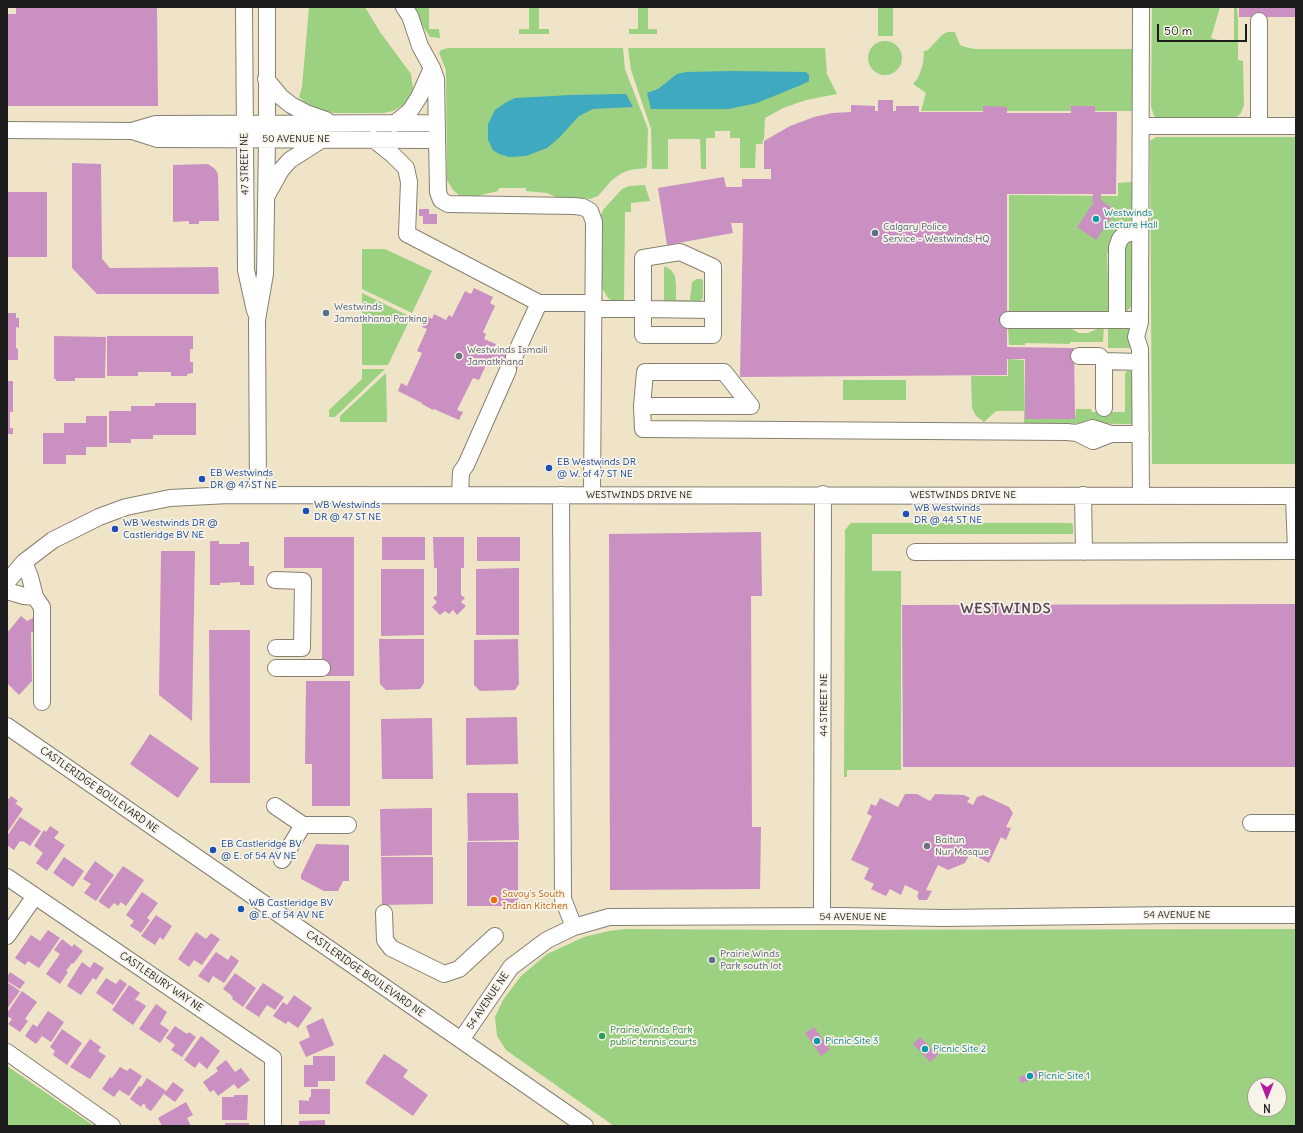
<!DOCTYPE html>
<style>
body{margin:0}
#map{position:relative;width:1303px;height:1133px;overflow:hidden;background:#efe4c7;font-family:Delius,sans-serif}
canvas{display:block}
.frame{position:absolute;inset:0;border:8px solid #1c1c1c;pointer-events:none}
.north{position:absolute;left:1247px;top:1077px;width:40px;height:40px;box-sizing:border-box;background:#f7f3e8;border:1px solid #9f9d96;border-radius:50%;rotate:180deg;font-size:11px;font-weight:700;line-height:16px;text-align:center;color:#1c1c1c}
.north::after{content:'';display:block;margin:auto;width:14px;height:18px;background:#b5179e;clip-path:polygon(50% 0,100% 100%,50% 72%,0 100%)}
.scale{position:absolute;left:1157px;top:24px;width:90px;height:18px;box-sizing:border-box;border:2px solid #1c1c1c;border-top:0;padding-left:5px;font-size:12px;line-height:14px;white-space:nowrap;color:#1c1c1c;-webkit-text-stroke:3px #f7f3e8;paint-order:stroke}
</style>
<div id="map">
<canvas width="1303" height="1133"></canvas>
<div class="frame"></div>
<div class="north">N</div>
<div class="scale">50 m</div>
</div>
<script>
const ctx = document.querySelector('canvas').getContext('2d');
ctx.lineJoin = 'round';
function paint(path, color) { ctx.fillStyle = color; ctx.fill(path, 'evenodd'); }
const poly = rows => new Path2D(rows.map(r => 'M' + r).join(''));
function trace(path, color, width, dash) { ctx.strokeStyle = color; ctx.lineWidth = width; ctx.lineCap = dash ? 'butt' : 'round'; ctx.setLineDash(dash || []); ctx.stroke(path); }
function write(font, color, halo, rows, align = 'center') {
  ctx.font = font + ' Delius,sans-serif'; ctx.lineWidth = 3.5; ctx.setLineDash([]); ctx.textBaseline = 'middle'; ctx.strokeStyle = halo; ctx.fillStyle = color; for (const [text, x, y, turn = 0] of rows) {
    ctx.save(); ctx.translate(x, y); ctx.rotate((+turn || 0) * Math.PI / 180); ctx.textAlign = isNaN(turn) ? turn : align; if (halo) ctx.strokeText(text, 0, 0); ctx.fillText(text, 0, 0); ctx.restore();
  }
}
paint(poly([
 [309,7,365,7,380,32,411,74,413,88,412,94,405,104,393,111,384,113,333,113,322,110,306,103,299,97,302,87],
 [410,7,429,7,429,29,439,29,440,38,430,37],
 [529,7,539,7,539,29,549,29,549,34,519,34,519,29,529,29],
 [638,7,648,7,648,29,657,29,657,34,629,34,629,29,638,29],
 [878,7,893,7,893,36,878,36],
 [1152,7,1220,7,1211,38,1218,40,1234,40,1234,7,1237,7,1238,20,1238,60,1243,61,1244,105,1241,113,1236,118,1158,118,1154,116,1151,106],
 [947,32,955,32,960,45,965,47,975,49,1132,49,1132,111,921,111,926,93,913,84,918,78,921,70,923,63,924,51,928,50,942,35],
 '868 58a17 17 0 1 1 34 0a17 17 0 1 1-34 0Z',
 [448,48,623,48,625,69,648,129,647,166,646,168,630,170,622,173,612,180,598,196,590,199,582,198,558,198,547,193,526,191,526,188,499,188,498,191,473,197,467,197,459,195,453,190,447,180,446,70,439,53,441,50],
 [628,48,825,48,827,74,837,94,806,100,783,108,765,118,764,139,762,142,763,144,756,144,755,168,740,168,740,138,730,138,730,131,715,131,715,138,706,138,706,169,701,169,700,139,668,139,668,169,652,169,651,129,631,70],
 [1156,137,1296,137,1296,464,1152,464,1150,141],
 [1133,182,1132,227,1113,252,1107,253,1108,283,1113,283,1112,310,1108,313,1009,313,1009,195,1118,196,1118,183],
 [645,185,650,201,631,203,631,212,625,212,624,302,614,302,608,298,602,288,601,215,603,210,622,189,629,186],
 [1133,238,1133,303,1130,308,1127,311,1124,311,1121,246],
 [362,249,385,249,432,271,412,313,362,289],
 [665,266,671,270,675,276,676,286,676,300,690,300,692,282,697,279,702,279,703,282,703,298,700,301,664,302,664,268],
 [362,293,411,317,388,365,362,365],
 [1066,326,1079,333,1088,333,1104,326,1103,342,1070,342,1070,344,1025,343,1025,345,1009,345,1008,327],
 [1108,326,1131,328,1133,346,1130,348,1108,348],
 [1008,359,1024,360,1025,419,1075,419,1076,409,1091,409,1092,412,1125,412,1125,374,1127,371,1131,371,1132,373,1132,424,1024,423,1024,411,996,411,984,422,976,416,972,408,971,376,1008,376],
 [362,369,385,369,335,417,329,417,329,410,362,379],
 [386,373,387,422,340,422,340,416],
 [843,380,906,380,906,400,843,400],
 [851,523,1071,523,1073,525,1073,534,872,534,872,571,901,571,901,770,847,770,847,777,844,777,845,530],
 [627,929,794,930,1296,929,1296,1126,614,1126,506,1050,497,1036,495,1017,503,1000,521,976,547,954,584,937,609,931],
 [1255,1085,1279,1085,1279,1109,1255,1109],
 [7,1066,94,1126,7,1126]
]), '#9cd182');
paint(poly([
 [732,71,806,72,809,75,809,81,801,85,757,103,729,109,651,109,647,93,658,89,677,74,686,72],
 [619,94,626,94,633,107,593,109,579,116,559,138,547,148,526,156,509,157,499,154,493,150,488,140,488,124,495,110,505,103,515,98,571,95]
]), '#3fa9bf');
paint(poly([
 [16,7,157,7,158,106,7,106,7,14,16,14],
 [1239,7,1296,7,1296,17,1239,17],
 [878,100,893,100,893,111,896,111,896,106,919,106,919,112,983,112,983,106,1007,107,1007,113,1071,113,1071,106,1095,106,1095,112,1117,112,1116,194,1101,194,1101,200,1116,211,1096,240,1077,227,1094,202,1092,200,1093,194,1007,194,1007,347,1074,348,1075,419,1025,419,1025,359,1007,359,1007,375,740,377,743,223,731,223,733,233,667,245,658,188,724,177,726,187,742,187,742,179,771,179,771,169,764,169,764,141,790,126,814,117,832,113,851,112,851,105,875,106,875,111,878,111],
 [72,163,101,164,102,259,110,268,218,267,219,294,97,294,72,268],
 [208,164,215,169,218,174,219,221,199,221,199,224,189,224,189,221,173,222,173,165],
 [7,192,47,192,47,257,7,257],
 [419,209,429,209,429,214,437,214,437,224,423,224,423,216,419,216],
 [474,288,493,297,490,303,495,306,483,332,486,334,484,339,496,344,494,348,499,351,500,350,522,360,515,373,493,363,494,361,489,359,479,380,473,378,457,410,463,412,459,420,434,409,433,410,422,404,422,403,398,391,401,383,407,386,422,353,417,351,427,329,422,327,427,316,432,319,434,314,446,320,449,315,452,317,465,291,471,294],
 [7,313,16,313,16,318,19,318,19,328,16,327,16,348,18,349,18,360,7,360],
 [54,336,106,337,105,378,75,378,75,381,56,381,56,379,54,379],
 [107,336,193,336,193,349,190,349,190,362,193,362,193,373,187,374,187,376,171,376,171,372,138,372,138,376,107,376],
 [7,381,13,381,13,412,10,412,10,428,13,428,13,434,7,434],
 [155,403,196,403,196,435,153,435,153,439,131,439,131,443,109,443,109,411,131,411,131,406,155,406],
 [86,416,107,416,107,447,86,447,86,455,66,455,66,464,43,464,43,433,64,433,64,423,86,423],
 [761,532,762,596,751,596,752,827,761,827,760,889,610,890,609,534],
 [284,537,354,537,354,676,322,676,322,568,284,568],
 [382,537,425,537,425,560,382,560],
 [433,537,464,537,464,568,461,568,461,595,465,598,461,602,466,606,457,615,453,610,449,614,445,611,440,615,432,607,437,602,433,598,437,595,437,568,434,568],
 [477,537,520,537,520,561,477,561],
 [210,541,219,541,219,544,240,544,240,542,249,542,249,566,254,566,254,585,240,585,240,582,220,583,220,585,210,585],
 [161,551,195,551,192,721,159,695],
 [519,568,519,635,476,635,476,569],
 [381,569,424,569,424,635,381,636],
 [1296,604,1296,767,903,767,902,605],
 [21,616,27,621,35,617,36,632,31,632,32,681,19,695,7,683,7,633],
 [209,630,250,630,250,783,210,783],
 [379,639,424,639,424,683,420,689,386,690,380,684],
 [518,639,519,684,515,690,480,691,474,685,474,640],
 [306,681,350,681,350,806,312,806,312,764,305,764],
 [517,717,518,764,466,765,466,718],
 [432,718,433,779,382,779,381,719],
 [150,734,199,768,178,798,130,764],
 [467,793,518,793,519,840,468,841],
 [905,794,917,794,930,801,935,794,964,795,970,798,967,802,973,805,977,797,983,795,1009,807,1013,813,1006,827,1011,828,1006,840,1001,837,989,863,970,853,965,863,948,870,938,865,926,890,932,891,927,900,919,900,917,896,919,892,905,885,901,895,890,889,886,896,871,889,874,884,864,879,869,868,851,860,872,816,867,814,871,804,876,806,880,798,898,807],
 [11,796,18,801,15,803,23,809,7,833,7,798,9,799],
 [432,808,432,855,381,856,380,809],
 [20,817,41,831,30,846,23,841,22,842,20,841,14,850,7,845,7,836],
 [50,826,59,832,54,838,65,845,47,871,36,863,43,853,34,846,44,830,46,832],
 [467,842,518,842,518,906,467,906],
 [316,844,349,845,349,881,343,881,338,891,324,891,301,879,301,875],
 [64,857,84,871,73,887,53,873],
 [381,857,433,857,433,904,382,905],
 [95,861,114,875,96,901,84,893,91,884,83,879],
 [123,866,144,880,126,906,121,902,118,906,114,903,109,909,99,902,99,900],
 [142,892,158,903,147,918,150,920,141,933,130,926,134,921,126,915],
 [156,915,172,926,163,940,160,937,155,945,141,936],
 [48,930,60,938,39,968,28,961,25,965,15,958,31,935,40,941],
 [196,932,206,939,211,933,220,939,202,965,194,960,189,967,178,959],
 [62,939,72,947,74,944,83,951,73,964,72,963,66,971,68,972,60,984,46,974,60,954,54,950],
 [216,952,228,960,231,955,239,961,224,983,213,976,209,983,198,976],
 [82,962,90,968,94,962,104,968,96,980,93,978,81,995,67,986],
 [10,972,25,982,20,989,7,981,7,977],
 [235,973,256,988,243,1007,232,999,233,997,231,996,231,995,223,989],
 [106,978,116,984,120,979,127,984,113,1005,96,993],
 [7,982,20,991,7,1009],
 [263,983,284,997,275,1010,267,1005,259,1017,245,1008],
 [129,985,140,993,135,1000,136,1001,137,1000,146,1006,133,1025,112,1010],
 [22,991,37,1002,25,1019,28,1021,20,1032,8,1024,12,1019,7,1016,7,1013],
 [294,995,312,1008,298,1028,288,1021,286,1024,273,1016,283,1002,287,1005],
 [156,1004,167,1012,160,1024,169,1030,160,1043,139,1029],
 [48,1011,64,1022,51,1042,42,1036,36,1044,25,1036,33,1024,37,1027],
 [323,1018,334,1045,306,1057,299,1042,310,1037,306,1026],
 [175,1026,187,1034,189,1032,196,1037,182,1057,171,1050,175,1045,166,1038],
 [814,1027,830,1049,821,1056,805,1033],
 [62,1029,82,1043,67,1065,53,1055,55,1051,50,1047],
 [201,1036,220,1051,207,1069,199,1062,195,1068,184,1060],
 [920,1037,938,1055,930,1062,913,1044],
 [90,1039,101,1047,98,1051,106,1056,90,1079,70,1067],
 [384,1054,408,1070,403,1077,428,1095,413,1116,365,1083],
 [313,1056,335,1056,335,1081,318,1081,318,1087,304,1087,304,1065,313,1065],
 [226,1060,235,1072,241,1068,250,1080,238,1089,234,1084,218,1096,214,1090,210,1092,203,1082,218,1071,216,1068],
 [120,1067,127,1071,130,1068,142,1076,129,1096,119,1090,114,1097,102,1089,110,1077,112,1078],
 [1039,1070,1041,1076,1021,1083,1019,1077],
 [147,1078,166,1091,151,1111,145,1107,146,1105,143,1104,141,1107,130,1099,139,1086,141,1087],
 [173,1082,184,1090,175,1102,164,1094],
 [311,1089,330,1089,330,1114,299,1114,299,1100,309,1101,309,1097,311,1097],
 [234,1095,248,1095,247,1120,222,1120,222,1097,234,1097],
 [186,1102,193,1115,187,1118,191,1126,162,1126,158,1118],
 [325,1120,325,1126,299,1126,299,1121],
 [225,1123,249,1123,249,1126,225,1126]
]), '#ca90c1');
const minor = poly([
 [244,7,246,270,255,311],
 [404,7,410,16,420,46,432,68,436,79,438,192,441,200,448,204,574,206,583,207,590,211,594,222,592,495],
 [1141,7,1140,322,1136,337,1140,349,1141,496],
 [266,79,281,97,291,105,306,113,326,120],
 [394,124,410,111,419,97,432,68],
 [1259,125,1259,21],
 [1141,126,1296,126],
 [7,130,132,131,156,124,437,123],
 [132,131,157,139,437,140],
 [373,139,393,155,406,168,409,182,407,234,539,303,593,303],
 [267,195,281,170,290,160,323,139],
 [593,309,643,309,713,310,713,335,643,335,643,258,680,252,713,267,713,310],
 [1008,320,1140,320],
 [1117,320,1117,247,1120,239,1124,235,1130,233,1140,233],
 [1079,356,1099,356,1104,361],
 [514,357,539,303],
 [642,406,751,406,724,372,645,372,642,406,643,429,1067,432,1077,433,1093,441,1111,434],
 [1104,408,1104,361,1140,362],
 [1077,433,1093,428,1111,434,1141,434],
 [258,495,257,320,265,274,267,139,267,7],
 [460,495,461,472,466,465,508,370],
 [561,495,563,899,574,927],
 [1083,495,1084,552],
 [1294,496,1296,551],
 [915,552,1296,551],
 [275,580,303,581,302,648,276,648],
 [7,582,24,562,53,540,99,517,126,507,170,498,229,495,1296,496],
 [7,591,24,596,35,597,30,577,24,562],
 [35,597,42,607,42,702],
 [276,668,322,668],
 [7,726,461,1040,585,1126],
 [275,806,303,825,348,825],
 [1251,823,1296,823],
 [282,860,303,825],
 [7,877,273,1058,273,1126],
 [384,913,385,940,391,948,444,974,459,969,495,936],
 [822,916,823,494],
 [7,936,35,896],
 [461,1040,511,967,547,940,574,927,609,917,842,916,943,918,1174,915,1296,915],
 [7,1052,112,1126]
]);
trace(minor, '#868072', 18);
trace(minor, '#fff', 16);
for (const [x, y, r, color] of [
 [1096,219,4,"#0f9aa8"],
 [875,233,4,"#5c6f8a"],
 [326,313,4,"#5c6f8a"],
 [459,356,4,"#6b7280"],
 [549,468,4,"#1a4fb4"],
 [202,479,4,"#1a4fb4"],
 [306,511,4,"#1a4fb4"],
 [906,514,4,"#1a4fb4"],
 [115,529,4,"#1a4fb4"],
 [927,846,4,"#6b7280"],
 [213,850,4,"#1a4fb4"],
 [494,900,4,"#e8710a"],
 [241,909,4,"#1a4fb4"],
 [712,960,4,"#5c6f8a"],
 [602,1036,4,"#2e9e5b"],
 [817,1041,4,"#0f9aa8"],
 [925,1049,4,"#0f9aa8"],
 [1030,1076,4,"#0f9aa8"]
]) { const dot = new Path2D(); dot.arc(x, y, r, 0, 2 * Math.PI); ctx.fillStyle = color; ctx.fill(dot); trace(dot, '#f7f3e8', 1.5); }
write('10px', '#1c1c1c', '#f7f3e8', [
 ["50 AVENUE NE",296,139],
 ["47 STREET NE",245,164,-91],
 ["WESTWINDS DRIVE NE",639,495],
 ["WESTWINDS DRIVE NE",963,495],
 ["44 STREET NE",824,705,-90],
 ["CASTLERIDGE BOULEVARD NE",99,790,35],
 ["54 AVENUE NE",1177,915],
 ["54 AVENUE NE",853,917],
 ["CASTLERIDGE BOULEVARD NE",365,974,35],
 ["CASTLEBURY WAY NE",161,982,34],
 ["54 AVENUE NE",488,1001,-56]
]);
write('10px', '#0d838f', '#f7f3e8', [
 ["Westwinds",1104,213],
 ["Lecture Hall",1104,225],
 ["Picnic Site 3",825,1041],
 ["Picnic Site 2",933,1049],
 ["Picnic Site 1",1038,1076]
], 'left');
write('10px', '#4e5e75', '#f7f3e8', [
 ["Calgary Police",883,227],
 ["Service - Westwinds HQ",883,239],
 ["Westwinds",334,307],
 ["Jamatkhana Parking",334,319],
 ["Prairie Winds",720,954],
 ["Park south lot",720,966]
], 'left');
write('10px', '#5b616d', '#f7f3e8', [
 ["Westwinds Ismaili",467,350],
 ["Jamatkhana",467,362],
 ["Baitun",935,840],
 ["Nur Mosque",935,852]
], 'left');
write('10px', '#164399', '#f7f3e8', [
 ["EB Westwinds DR",557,462],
 ["@ W. of 47 ST NE",557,474],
 ["EB Westwinds",210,473],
 ["DR @ 47 ST NE",210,485],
 ["WB Westwinds",314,505],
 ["DR @ 47 ST NE",314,517],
 ["WB Westwinds",914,508],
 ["DR @ 44 ST NE",914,520],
 ["WB Westwinds DR @",123,523],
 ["Castleridge BV NE",123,535],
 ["EB Castleridge BV",221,844],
 ["@ E. of 54 AV NE",221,856],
 ["WB Castleridge BV",249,903],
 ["@ E. of 54 AV NE",249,915]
], 'left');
write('10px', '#c56008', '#f7f3e8', [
 ["Savoy's South",502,894],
 ["Indian Kitchen",502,906]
], 'left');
write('10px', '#27864d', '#f7f3e8', [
 ["Prairie Winds Park",610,1030],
 ["public tennis courts",610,1042]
], 'left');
ctx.letterSpacing = '1px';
write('bold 14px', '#594556', '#f7f3e8', [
 ["WESTWINDS",1006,609]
]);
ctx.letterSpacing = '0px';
</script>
